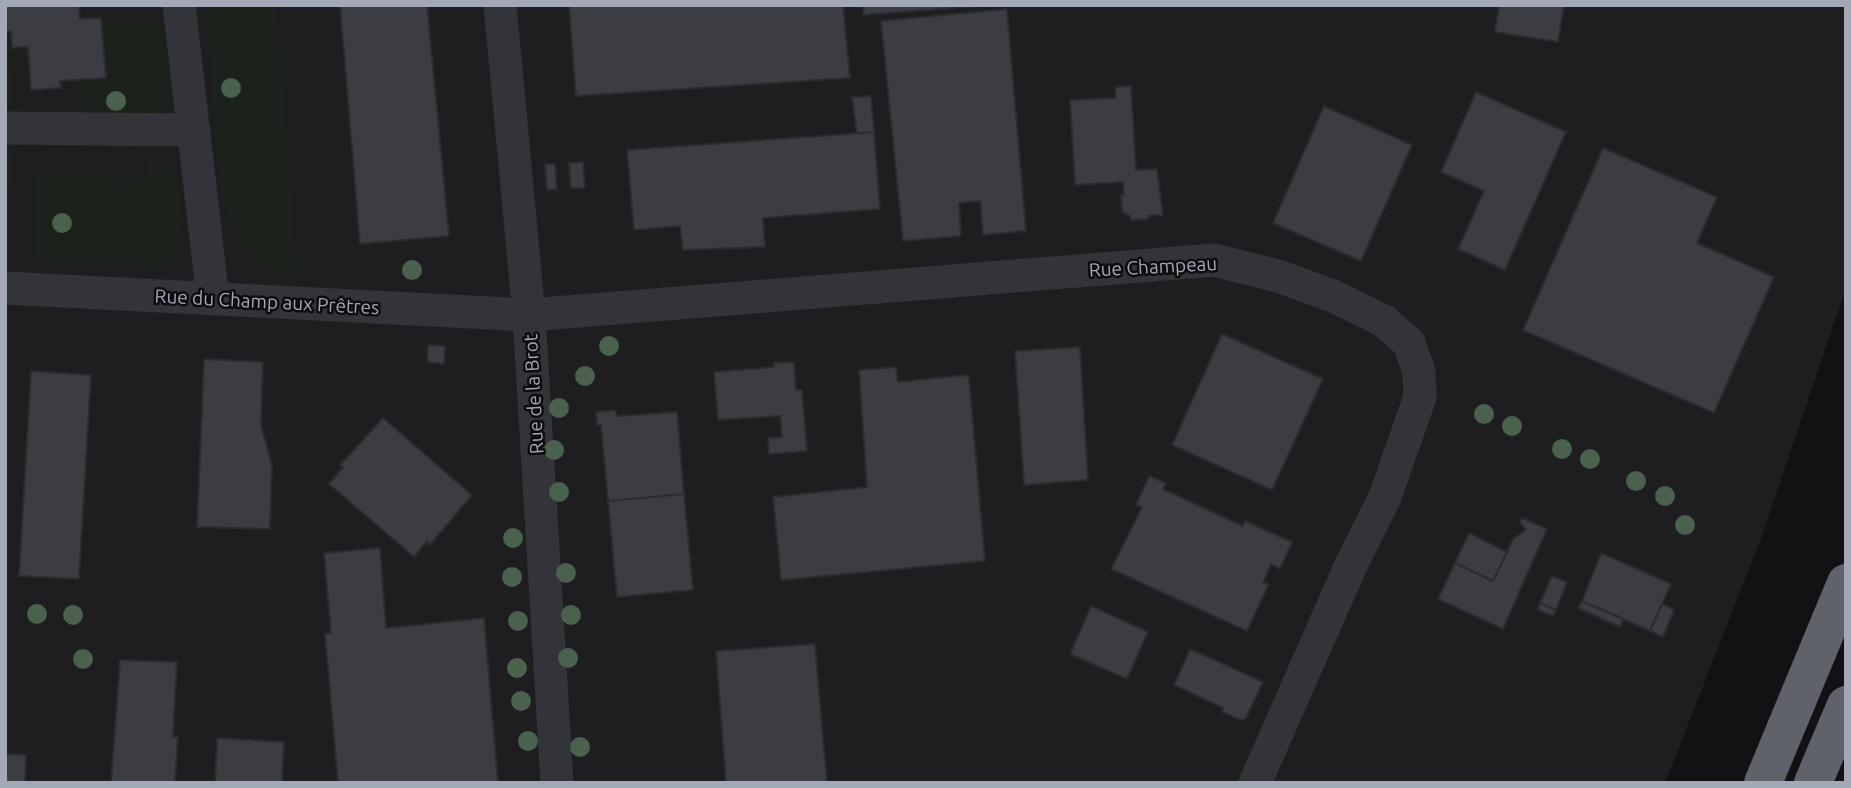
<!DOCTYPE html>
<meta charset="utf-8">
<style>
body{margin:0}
#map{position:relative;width:1851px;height:788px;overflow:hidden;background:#121214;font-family:Ubuntu,sans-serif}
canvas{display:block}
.frame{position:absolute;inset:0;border:7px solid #a3a8b6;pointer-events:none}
</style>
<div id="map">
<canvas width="1851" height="788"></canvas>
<div class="frame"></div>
</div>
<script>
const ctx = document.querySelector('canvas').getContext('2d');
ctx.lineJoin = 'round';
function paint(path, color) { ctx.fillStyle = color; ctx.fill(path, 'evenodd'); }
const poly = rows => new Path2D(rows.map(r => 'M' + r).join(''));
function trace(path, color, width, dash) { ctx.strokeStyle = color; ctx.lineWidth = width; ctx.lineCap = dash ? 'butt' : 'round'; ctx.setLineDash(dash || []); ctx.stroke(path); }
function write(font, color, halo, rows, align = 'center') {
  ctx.font = font + ' Ubuntu,sans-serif'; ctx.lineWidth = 5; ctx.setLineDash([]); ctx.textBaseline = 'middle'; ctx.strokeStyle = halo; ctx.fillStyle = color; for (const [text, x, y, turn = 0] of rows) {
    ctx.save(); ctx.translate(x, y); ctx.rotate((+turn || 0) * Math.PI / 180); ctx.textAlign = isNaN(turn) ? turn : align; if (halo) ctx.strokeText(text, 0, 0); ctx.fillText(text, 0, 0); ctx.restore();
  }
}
paint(poly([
 [5,5,1846,5,1846,288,1762,536,1665,783,5,783]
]), '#1e1e21');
paint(poly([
 [205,5,277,5,297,272,283,273,263,265,247,250,235,234,220,196],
 [150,17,160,22,164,31,172,95,171,107,161,116,99,118,86,111,80,103,79,80,106,78,101,21],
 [11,31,12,48,16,48,11,111,5,111,5,32],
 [5,151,12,151,13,187,5,187],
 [149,157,174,178,180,195,183,222,176,245,164,266,34,257,35,173,149,179]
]), '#1a221b');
const building = poly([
 [5,5,79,5,80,19,101,18,106,78,60,81,61,88,31,90,28,47,12,48,11,31,5,32,5,5],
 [340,5,427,5,449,236,360,244,340,5],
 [569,5,843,5,850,78,576,96,569,5],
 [863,5,987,5,864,15,863,5],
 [1499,5,1564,5,1558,42,1495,32,1499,5],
 [1007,9,1026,231,983,235,980,201,959,203,961,236,903,241,881,21,1007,9],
 [1131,86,1136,170,1157,169,1163,215,1148,216,1149,219,1131,220,1130,216,1122,212,1121,195,1124,195,1123,182,1075,185,1070,100,1116,98,1115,87,1131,86],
 [1476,92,1566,132,1505,270,1458,249,1484,191,1441,172,1476,92],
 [871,96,874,132,857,134,852,97,871,96],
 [1324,106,1412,145,1361,261,1273,223,1324,106],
 [874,132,880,209,763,218,765,247,683,250,680,226,634,230,627,150,874,132],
 [1603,148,1717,197,1697,243,1774,277,1714,413,1523,330,1603,148],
 [583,162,585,188,571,188,569,163,583,162],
 [545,164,555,164,557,189,547,190,545,164],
 [1222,334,1323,379,1272,490,1172,445,1222,334],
 [428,345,445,346,444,364,427,362,428,345],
 [1080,347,1088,480,1024,485,1015,351,1080,347],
 [204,359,263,362,261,425,272,465,270,529,197,527,204,359],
 [794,362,796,390,802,390,807,451,769,454,768,438,782,437,780,416,718,420,714,372,774,367,774,363,794,362],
 [896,367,898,382,967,375,969,377,985,561,781,580,773,497,867,487,859,370,896,367],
 [31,371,91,375,79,579,19,576,31,371],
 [615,410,617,416,677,412,684,494,608,501,601,425,597,425,596,412,615,410],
 [383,418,472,495,430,545,427,541,414,557,329,484,343,467,340,465,383,418],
 [1149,476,1166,483,1163,489,1243,526,1245,521,1292,542,1280,569,1271,564,1263,583,1269,584,1247,631,1111,569,1142,507,1136,505,1149,476],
 [684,494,693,590,617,597,608,501,684,494],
 [1522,518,1547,529,1503,629,1438,599,1455,563,1493,581,1513,539,1526,530,1520,522,1522,518],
 [1469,533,1507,552,1493,581,1455,563,1469,533],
 [380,548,386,628,484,618,498,783,338,783,325,634,331,633,324,553,380,548],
 [1601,553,1671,584,1650,631,1582,601,1601,553],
 [1552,576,1567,582,1556,610,1540,603,1552,576],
 [1582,601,1624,619,1620,627,1578,608,1582,601],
 [1540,603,1556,610,1553,616,1538,610,1540,603],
 [1662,604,1674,610,1663,637,1650,631,1662,604],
 [1091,606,1148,632,1127,679,1070,654,1091,606],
 [815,644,827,783,843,783,726,783,716,651,815,644],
 [1190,649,1263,682,1246,718,1241,720,1222,712,1223,708,1174,685,1190,649],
 [120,660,177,662,173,737,178,737,175,783,111,783,120,660],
 [217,738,284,742,282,783,215,783,217,738],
 [5,754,26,755,25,783,5,783,5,754]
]);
paint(building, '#3c3d42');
trace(building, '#2c2c30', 2);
trace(poly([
 [179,5,213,299],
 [500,5,529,315,557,783],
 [5,128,194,130],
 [5,288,529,315,1214,260,1278,276,1333,296,1384,321,1409,343,1419,372,1420,397,1385,497,1351,565,1255,783]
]), '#333439', 33);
trace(poly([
 [1763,783,1846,583],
 [1813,783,1846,705]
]), '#5f626b', 38);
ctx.fillStyle = '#4a614d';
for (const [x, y] of [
 [231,88],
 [116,101],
 [62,223],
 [412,270],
 [609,346],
 [585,376],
 [559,408],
 [1484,414],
 [1512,426],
 [1562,449],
 [554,450],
 [1590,459],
 [1636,481],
 [559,492],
 [1665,496],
 [1685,525],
 [513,538],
 [566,573],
 [512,577],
 [37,614],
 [73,615],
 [571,615],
 [518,621],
 [568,658],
 [83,659],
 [517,668],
 [521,701],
 [528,741],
 [580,747]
]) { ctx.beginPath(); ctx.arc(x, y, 10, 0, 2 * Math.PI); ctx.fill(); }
write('19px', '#a3a8b6', '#0d0d0f', [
 ["Rue Champeau",1153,267,-3],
 ["Rue du Champ aux Prêtres",267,302,3],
 ["Rue de la Brot",534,394,-93]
]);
</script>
